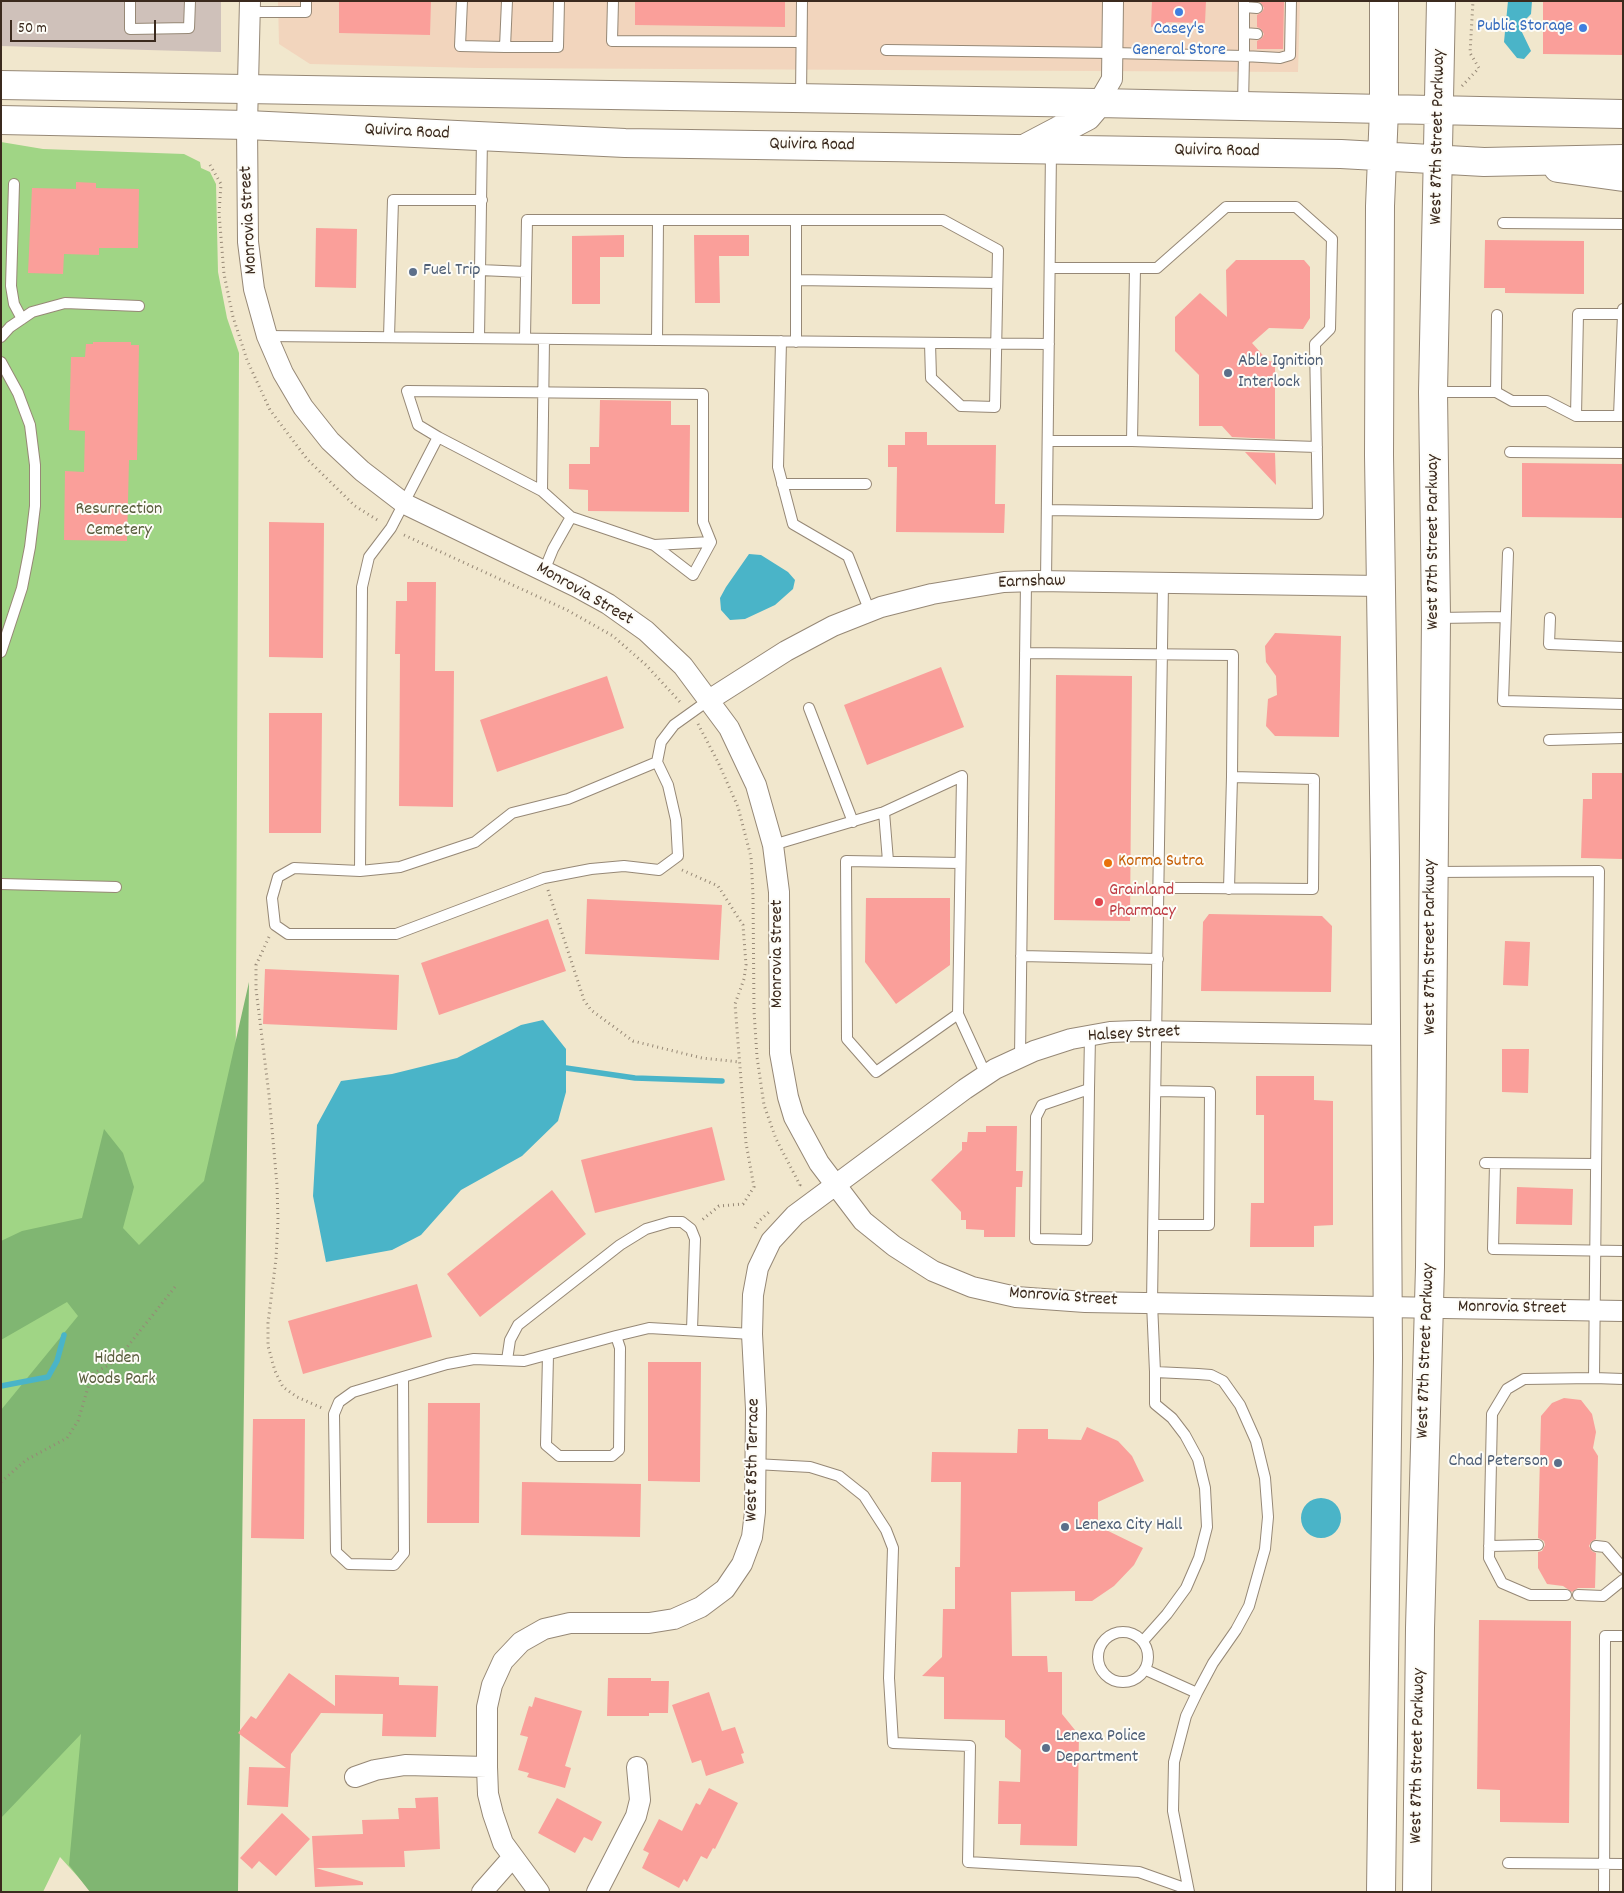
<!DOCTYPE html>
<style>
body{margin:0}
#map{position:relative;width:1624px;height:1893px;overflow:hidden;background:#f1e7cd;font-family:Dekko,sans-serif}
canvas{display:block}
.frame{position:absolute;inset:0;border:2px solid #3b2a1e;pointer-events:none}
.scale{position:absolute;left:10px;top:20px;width:146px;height:22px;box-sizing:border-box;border:2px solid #3b2a1e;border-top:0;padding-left:6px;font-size:15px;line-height:18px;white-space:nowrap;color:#3b2a1e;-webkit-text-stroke:4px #fdfcf7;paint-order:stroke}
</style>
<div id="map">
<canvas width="1624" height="1893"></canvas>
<div class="frame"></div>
<div class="scale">50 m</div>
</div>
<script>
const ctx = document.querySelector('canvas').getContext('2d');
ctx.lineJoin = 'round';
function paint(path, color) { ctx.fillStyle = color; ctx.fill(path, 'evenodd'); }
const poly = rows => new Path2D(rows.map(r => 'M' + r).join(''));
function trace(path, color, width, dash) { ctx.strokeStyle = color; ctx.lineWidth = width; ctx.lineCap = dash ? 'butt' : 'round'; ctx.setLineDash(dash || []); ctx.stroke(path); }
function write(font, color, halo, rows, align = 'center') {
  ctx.font = font + ' Dekko,sans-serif'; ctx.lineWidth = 4; ctx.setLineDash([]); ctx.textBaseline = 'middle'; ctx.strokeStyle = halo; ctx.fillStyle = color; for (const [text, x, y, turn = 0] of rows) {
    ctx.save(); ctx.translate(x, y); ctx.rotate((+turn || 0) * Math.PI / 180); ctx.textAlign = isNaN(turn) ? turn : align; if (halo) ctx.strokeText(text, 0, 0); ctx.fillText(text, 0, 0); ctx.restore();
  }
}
paint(poly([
 [278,1,1300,1,1298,72,477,68,310,64,279,44]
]), '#f2d5bd');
paint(poly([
 [1,1,221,1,221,52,1,46]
]), '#cfc1ba');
paint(poly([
 [1,142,43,149,184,154,200,162,201,168,210,172,216,184,218,272,227,318,239,353,235,1206,89,1889,60,1857,43,1892,1,1892]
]), '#a0d585');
paint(poly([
 [249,982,238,1892,90,1892,69,1865,81,1734,1,1818,1,1410,78,1316,67,1302,1,1340,1,1241,22,1231,82,1218,104,1129,123,1153,134,1187,123,1228,139,1245,204,1181]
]), '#80b672');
paint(poly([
 [1508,1,1532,1,1531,14,1519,26,1531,51,1524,59,1517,58,1504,42],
 [749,554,761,555,788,572,795,580,793,589,775,605,745,619,730,620,721,610,720,598,726,587],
 [543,1020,566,1049,566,1092,558,1121,522,1156,461,1190,421,1235,392,1250,326,1262,313,1196,317,1125,341,1081,392,1074,457,1058,521,1025],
 '1301 1518a20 20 0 1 1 40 0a20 20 0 1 1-40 0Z'
]), '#4ab4c8');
trace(poly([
 [566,1068,635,1078,722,1081],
 [1,1386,48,1377,57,1361,64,1335]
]), '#4ab4c8', 5.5);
paint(poly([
 [339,1,431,1,430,35,339,33],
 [635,1,785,1,785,27,635,25],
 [1152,1,1206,1,1205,23,1166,22,1166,28,1151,27],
 [1258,1,1284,1,1283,49,1257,49,1257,41,1262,38,1264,34,1261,29,1257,27,1257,15,1262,12,1264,8,1261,3],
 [1543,1,1623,1,1623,55,1543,54],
 [76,182,96,183,96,188,139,189,138,248,99,248,99,255,64,254,63,274,28,273,32,188,76,189],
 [316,228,357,229,356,288,315,287],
 [624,235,624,257,600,257,600,304,572,304,572,236],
 [694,235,749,235,749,256,719,256,720,303,695,303],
 [1485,240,1584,241,1584,294,1505,293,1505,288,1484,288],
 [1236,260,1304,260,1310,267,1310,318,1303,329,1269,328,1252,343,1268,361,1275,362,1275,439,1232,437,1222,426,1199,426,1199,375,1175,351,1175,317,1200,293,1227,317,1226,270],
 [93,342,131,342,131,345,139,345,137,460,129,460,127,541,64,540,65,471,84,472,85,431,69,430,71,357,85,357,86,344,93,344],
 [600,400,671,401,671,425,690,425,689,512,588,511,588,490,569,489,569,464,590,464,590,447,599,447],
 [905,432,927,432,927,445,996,445,995,504,1005,504,1004,533,896,532,897,467,888,467,888,445,905,445],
 [1245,452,1275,453,1276,485],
 [1522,463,1623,464,1623,518,1522,517],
 [269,522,324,523,323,658,269,657],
 [407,582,436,582,435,671,454,671,453,807,399,806,400,654,395,654,396,601,407,601],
 [1275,633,1341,636,1339,737,1275,736,1266,726,1268,699,1277,695,1276,676,1266,662,1265,646],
 [941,667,964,727,867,765,844,705],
 [1056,675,1132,676,1130,921,1054,920],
 [607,676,624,728,497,772,480,720],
 [269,713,322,713,321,833,269,833],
 [1592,773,1623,773,1623,859,1581,858,1583,799,1592,799],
 [866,898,950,898,950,965,896,1004,865,962],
 [587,899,722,905,719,960,585,954],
 [1209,914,1322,916,1332,926,1331,992,1201,991,1203,922],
 [548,919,566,971,439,1015,421,963],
 [1505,941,1530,942,1528,986,1503,985],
 [265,969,399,975,397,1030,263,1024],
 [1502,1049,1529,1049,1528,1093,1502,1092],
 [1256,1076,1314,1076,1314,1100,1333,1101,1333,1225,1314,1226,1314,1247,1250,1247,1251,1203,1264,1203,1264,1115,1256,1115],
 [986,1126,1017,1126,1016,1171,1023,1171,1022,1187,1016,1187,1015,1237,984,1237,984,1230,966,1229,966,1220,961,1220,961,1212,931,1180,962,1150,962,1142,967,1142,968,1132,986,1132],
 [712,1127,725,1180,595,1213,581,1160],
 [1517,1187,1573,1189,1572,1225,1516,1224],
 [552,1190,586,1234,480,1317,447,1274],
 [417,1284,432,1337,303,1374,288,1321],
 [648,1362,701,1362,700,1482,648,1481],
 [1564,1398,1581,1400,1592,1414,1596,1432,1593,1448,1598,1456,1596,1539,1591,1542,1589,1546,1592,1551,1596,1553,1595,1588,1578,1588,1572,1592,1563,1586,1547,1584,1538,1568,1538,1552,1542,1551,1545,1545,1544,1541,1538,1538,1541,1416,1552,1403],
 [428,1403,480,1403,479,1523,427,1523],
 [253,1419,305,1419,304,1539,251,1538],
 [1087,1427,1118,1441,1132,1456,1144,1481,1098,1502,1098,1526,1143,1548,1134,1565,1114,1586,1092,1601,1075,1601,1075,1591,1011,1592,1012,1656,1047,1656,1048,1672,1062,1672,1062,1714,1079,1735,1077,1846,1020,1845,1021,1824,998,1824,999,1781,1020,1782,1021,1750,1005,1737,1005,1720,944,1719,944,1677,922,1676,942,1657,943,1609,955,1609,955,1567,960,1567,961,1482,931,1482,932,1452,1017,1453,1018,1429,1048,1429,1048,1439,1081,1440],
 [522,1482,641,1484,640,1537,521,1535],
 [1479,1620,1571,1621,1569,1823,1500,1822,1500,1790,1477,1789],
 [289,1673,335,1706,335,1675,399,1677,399,1685,438,1686,436,1737,382,1736,383,1714,321,1713,291,1754,288,1807,247,1805,249,1767,286,1768,238,1733,251,1716,256,1719],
 [608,1678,651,1678,651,1681,669,1681,668,1713,649,1713,649,1716,607,1716],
 [709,1692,722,1731,735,1727,744,1753,741,1754,744,1763,706,1776,701,1760,692,1763,672,1705],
 [535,1697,582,1711,565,1766,571,1768,565,1788,527,1777,529,1773,518,1770,528,1737,520,1735,529,1706,532,1707],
 [709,1788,738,1803,715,1849,713,1848,707,1859,701,1856,687,1882,684,1879,679,1888,642,1868,649,1853,643,1850,659,1819,682,1831,696,1803,700,1805],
 [438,1797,440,1849,404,1851,405,1867,316,1868,363,1882,363,1885,315,1887,312,1836,363,1834,362,1820,399,1819,398,1808,416,1808,415,1798],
 [557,1798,602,1822,592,1841,584,1837,575,1853,538,1833],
 [282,1813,310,1839,276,1876,259,1861,252,1869,240,1858]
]), '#fa9f9a');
const service = poly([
 [130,1,130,29,189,28,190,1],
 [462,1,460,46,505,47],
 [507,1,505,47,558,47,559,1],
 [613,1,612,41,801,42],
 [1244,1,1244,56,1280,58,1290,55,1291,1],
 [1244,7,1257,8],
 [250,12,306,12,306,1],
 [1244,33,1257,34],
 [886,50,1112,53,1244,56,1243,104],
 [801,97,802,1],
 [14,184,11,286,14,304,22,319],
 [1503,223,1623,224],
 [480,270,526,272],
 [796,280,997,283],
 [267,336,1049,344],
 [1,337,10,327,32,312,65,303,139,306],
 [389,337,393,200,482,200],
 [479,338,482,137],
 [525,338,527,220,943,220,998,250,995,407,961,406,931,378,930,343],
 [657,340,658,220],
 [781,341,778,467,793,524,848,556,870,612],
 [796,342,796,220],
 [1,362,18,393,30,425,35,465,35,506,30,547,22,588,1,652],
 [1434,392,1496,392,1512,401,1547,401,1576,416,1623,416],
 [1496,392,1497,315],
 [1576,416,1578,314,1623,314,1623,309],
 [1619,416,1623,314],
 [438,437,418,425,407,391,703,394,703,522,711,542],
 [1048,441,1132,441,1135,268],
 [1132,441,1317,447],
 [1510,452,1623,453],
 [782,484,866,484],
 [542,491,544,339],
 [1047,510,1318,514,1315,344,1330,329,1332,239,1296,207,1226,207,1157,268,1050,268],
 [1508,553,1503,701,1623,704],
 [544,571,553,549,571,517,654,545,693,575,711,542,654,545],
 [1046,581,1051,150],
 [1163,583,1152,1303,1155,1372,1198,1374,1211,1375,1223,1381,1240,1405,1256,1441,1265,1478,1268,1517,1265,1549,1249,1606,1236,1630,1213,1663,1197,1693,1186,1716,1174,1762,1173,1811,1189,1892],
 [1437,618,1505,617],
 [1550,618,1549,644,1623,647],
 [1025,653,1233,655,1232,777],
 [809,708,853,822],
 [1549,740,1623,738],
 [657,762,568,799,512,813,475,842,400,867,360,871,294,868,278,877,272,898,275,925,288,934,396,934,544,878,591,869,624,866,659,870,678,856,676,820,668,785,657,762,661,742,674,725,709,700],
 [884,812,888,861],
 [773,845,884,812,962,776,958,1014,986,1075],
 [360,871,362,587,369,557,391,528,438,437,542,491,571,517],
 [1434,872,1599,871,1594,1378,1623,1379],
 [1,884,116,887],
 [1159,888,1198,888,1313,889,1314,779,1232,777,1229,889],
 [1021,956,1158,959],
 [958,1014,876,1072,847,1039,846,861,960,863],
 [1020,1057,1026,582],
 [1089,1089,1042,1105,1036,1117,1035,1239,1087,1240,1089,1089,1090,1036],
 [1485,1163,1596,1164],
 [1495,1164,1493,1249,1623,1251],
 [1154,1225,1209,1225,1210,1092,1156,1091],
 [548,1355,546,1445,559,1456,612,1456,619,1450,620,1348,616,1336,649,1328,752,1334],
 [507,1360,510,1340,518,1325,620,1245,646,1229,670,1222,682,1222,691,1229,695,1239,692,1330],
 [403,1377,404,1553,394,1565,349,1564,336,1552,334,1414,339,1402,353,1392,403,1377,447,1364,474,1359,524,1361,616,1336],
 [755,1464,810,1467,839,1476,864,1496,886,1530,893,1548,889,1678,893,1743,970,1746,968,1862,1139,1872,1187,1889],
 [1489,1546,1538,1545],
 [1596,1546,1605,1547,1623,1568],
 [1566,1595,1530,1595,1502,1583,1489,1558,1492,1414,1507,1389,1524,1379,1594,1378],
 [1578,1595,1603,1596,1623,1580],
 '1098 1657a25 25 0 1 1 50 0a25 25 0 1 1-50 0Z',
 [1143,1641,1167,1614,1186,1588,1199,1558,1207,1527,1205,1488,1198,1459,1185,1435,1172,1418,1155,1404,1155,1372],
 [1146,1670,1197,1693],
 [1508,1863,1623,1864],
 [1604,1892,1605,1636,1623,1636]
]);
const minor = poly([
 [250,1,247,125,248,242,254,289,267,336,283,373,303,407,330,441,362,471,405,504,577,587,608,604,646,631,683,666,729,728,756,785,773,845,779,892,780,1053,788,1097,794,1117,819,1163,863,1221,894,1246,933,1271,972,1287,1016,1297,1085,1302,1623,1311],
 [1098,103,1112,79,1113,1],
 [709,700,786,651,833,626,881,607,932,594,1004,582,1036,581,1380,586],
 [355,1777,375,1770,405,1765,487,1767],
 [482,1892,512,1858],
 [539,1892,503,1843,493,1814,488,1794,487,1767,487,1707,492,1685,503,1661,521,1642,544,1629,570,1623,649,1623,674,1619,701,1607,725,1589,742,1564,752,1537,755,1512,756,1409,752,1334,753,1295,758,1268,771,1241,795,1215,965,1089,995,1069,1034,1051,1071,1039,1110,1032,1137,1031,1386,1035],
 [597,1892,636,1816,640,1800,637,1767]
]);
const secondary = poly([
 [1558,168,1623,177]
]);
const primary = poly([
 [1,85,1098,103,1623,114],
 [1,120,247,125,625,143,1341,154,1484,162,1623,159],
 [1028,147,1087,116,1098,103],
 [1381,1892,1388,1358,1385,860,1379,455,1380,206,1384,110,1384,1],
 [1417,1892,1420,1628,1430,1267,1436,618,1433,392,1441,1]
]);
trace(service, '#968876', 12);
trace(minor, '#968876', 22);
trace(secondary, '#968876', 30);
trace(primary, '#968876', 30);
trace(poly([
 [1462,86,1479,68,1470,53,1473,1],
 [210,165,221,184,219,213,224,274,233,317,247,360,270,410,307,459,355,506,379,521],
 [404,535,567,610,613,636,646,665,681,703],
 [698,724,718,762,738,807,751,857,753,895,754,1011,757,1057,764,1105,776,1139,800,1185,798,1187],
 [682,870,718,886,743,925,746,965,744,979,735,1004,746,1143,754,1187,743,1204,719,1206,702,1220],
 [548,890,584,1000,591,1010,633,1041,702,1058,740,1062],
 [269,937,256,965,256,989,269,1095,277,1185,278,1220,276,1259,268,1323,268,1346,275,1371,283,1387,297,1397,322,1408],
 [755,1228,758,1222,769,1212],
 [1,1482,26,1460,67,1438,78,1421,92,1374,116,1361,175,1287]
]), '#968876', 3, [1, 4]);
trace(service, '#fff', 10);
trace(minor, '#fff', 20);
trace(secondary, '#fff', 28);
trace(primary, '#fff', 28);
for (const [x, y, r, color] of [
 [1179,12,5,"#3f7fe0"],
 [1583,28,5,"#3f7fe0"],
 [413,272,5,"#5c6f8a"],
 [1228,373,5,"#5c6f8a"],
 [1108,863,5,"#e8710a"],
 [1099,902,5,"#e0444e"],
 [1558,1463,5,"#5c6f8a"],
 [1065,1527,5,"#5c6f8a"],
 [1046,1748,5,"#5c6f8a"]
]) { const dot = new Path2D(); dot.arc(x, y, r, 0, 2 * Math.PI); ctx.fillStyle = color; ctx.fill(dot); trace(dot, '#fdfcf7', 2); }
write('18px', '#366cbe', '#fdfcf7', [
 ["Public Storage",1573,28],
 ["Casey's",1179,31,"center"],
 ["General Store",1179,52,"center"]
], 'right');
write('18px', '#3b2a1e', '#fdfcf7', [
 ["Quivira Road",407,133,3],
 ["West 87th Street Parkway",1439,137,-89],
 ["Quivira Road",812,146,1],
 ["Quivira Road",1217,152,1],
 ["Monrovia Street",250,220,-93],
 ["West 87th Street Parkway",1435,542,-90],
 ["Earnshaw",1032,583,-2],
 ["Monrovia Street",584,595,30],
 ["West 87th Street Parkway",1432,947,-90],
 ["Monrovia Street",779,954,-90],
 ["Halsey Street",1134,1035,-3],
 ["Monrovia Street",1063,1298,4],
 ["Monrovia Street",1512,1309,1],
 ["West 87th Street Parkway",1427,1351,-88],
 ["West 85th Terrace",754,1460,-89],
 ["West 87th Street Parkway",1419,1756,-89]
]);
write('18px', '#4e5e75', '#fdfcf7', [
 ["Fuel Trip",423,272],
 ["Able Ignition",1238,363],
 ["Interlock",1238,384],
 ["Chad Peterson",1548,1463,"right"],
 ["Lenexa City Hall",1075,1527],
 ["Lenexa Police",1056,1738],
 ["Department",1056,1759]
], 'left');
write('18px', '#595d3d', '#fdfcf7', [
 ["Resurrection",119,511],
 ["Cemetery",119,532],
 ["Hidden",117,1360],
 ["Woods Park",117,1381]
]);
write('18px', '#c56008', '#fdfcf7', [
 ["Korma Sutra",1118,863]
], 'left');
write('18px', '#be3a42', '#fdfcf7', [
 ["Grainland",1109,892],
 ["Pharmacy",1109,913]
], 'left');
</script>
